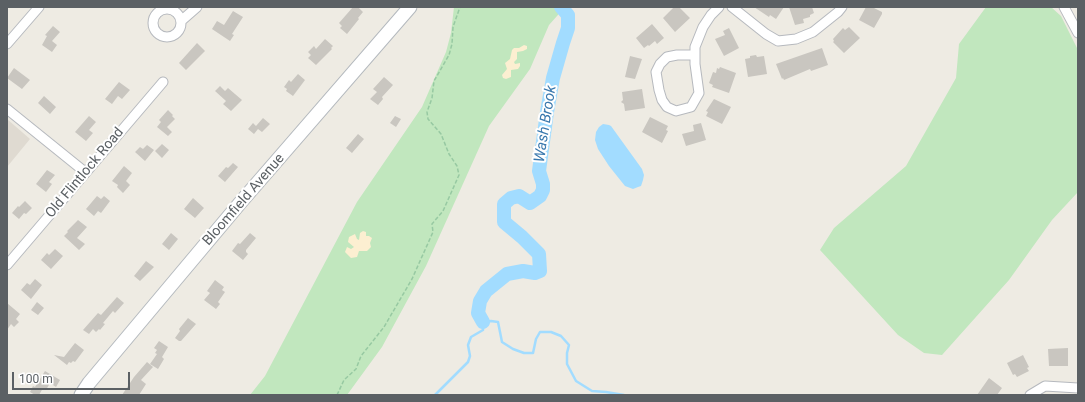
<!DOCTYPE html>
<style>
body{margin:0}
#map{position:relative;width:1085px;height:402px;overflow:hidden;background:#eeebe3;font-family:Roboto,sans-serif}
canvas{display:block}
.frame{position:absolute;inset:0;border:8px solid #5b6064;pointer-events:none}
.scale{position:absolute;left:12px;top:372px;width:118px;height:18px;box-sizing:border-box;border:2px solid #5b6064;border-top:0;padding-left:5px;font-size:12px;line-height:14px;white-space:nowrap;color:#5b6064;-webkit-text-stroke:3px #fff;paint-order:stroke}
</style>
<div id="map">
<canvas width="1085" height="402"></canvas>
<div class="frame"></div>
<div class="scale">100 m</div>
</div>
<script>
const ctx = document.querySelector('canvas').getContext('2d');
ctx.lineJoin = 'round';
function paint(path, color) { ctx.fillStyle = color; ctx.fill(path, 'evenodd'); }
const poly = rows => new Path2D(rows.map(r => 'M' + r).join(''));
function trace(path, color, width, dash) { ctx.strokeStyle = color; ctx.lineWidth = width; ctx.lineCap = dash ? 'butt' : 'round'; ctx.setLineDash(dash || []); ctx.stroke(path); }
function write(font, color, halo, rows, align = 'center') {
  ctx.font = font + ' Roboto,sans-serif'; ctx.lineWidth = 4; ctx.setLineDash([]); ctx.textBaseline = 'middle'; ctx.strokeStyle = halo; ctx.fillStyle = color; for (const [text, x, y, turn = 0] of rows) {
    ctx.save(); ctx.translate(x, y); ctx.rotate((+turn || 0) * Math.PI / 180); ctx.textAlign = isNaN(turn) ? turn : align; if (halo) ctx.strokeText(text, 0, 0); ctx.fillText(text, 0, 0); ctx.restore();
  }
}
paint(poly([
 [7,119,30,139,7,167]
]), '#dfdad1');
paint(poly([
 [454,7,565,7,549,25,530,69,489,126,426,266,382,347,347,395,250,395,265,376,357,202,422,107,446,52,451,33],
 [986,7,1051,7,1061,16,1078,50,1078,192,1052,220,1009,280,942,355,924,353,898,335,820,250,834,228,906,166,956,78,959,44]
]), '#c1e7be');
paint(poly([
 [524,45,527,46,527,49,523,51,517,52,517,59,514,62,515,64,520,63,520,66,518,69,511,70,511,77,506,79,503,78,502,75,507,69,505,63,510,59,512,50,514,48,519,48],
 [363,231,366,232,366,236,369,236,372,238,370,243,371,247,367,251,359,251,357,257,351,258,345,252,347,247,351,249,354,247,348,242,349,237,355,234,357,239,359,240,360,233]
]), '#fcefd1');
paint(poly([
 [556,7,562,7,566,18,570,25,567,48,559,47,562,34,561,14],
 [603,124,609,125,611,126,642,169,644,175,643,180,641,186,638,187,633,189,625,186,609,166,598,149,595,140,596,132,599,127]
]), '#a2dcff');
trace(poly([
 [435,395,468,362,470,356,468,345,471,337,483,330,483,322,491,321,498,322,502,342,513,349,524,353,533,353,536,339,540,332,551,332,561,336,569,345,567,353,567,364,576,381,592,391,606,392,624,395]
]), '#a2dcff', 2.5);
trace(poly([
 [483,322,478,313,480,301,486,291,507,274,523,271,535,273,540,271,539,254,522,237,504,222,504,204,511,198,519,196,530,203,540,196,543,190,543,184,539,171,547,112,553,78,563,43,568,28,568,15,561,7]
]), '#a2dcff', 14);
paint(poly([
 [353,7,358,7,363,12,358,18,359,19,347,34,340,28,342,26,339,23],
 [674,7,679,7,690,18,675,32,663,18],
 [754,7,784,7,776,19,770,15,769,17],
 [789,7,812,7,814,13,810,15,810,17,803,19,804,23,795,25],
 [866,7,872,7,882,12,882,14,874,28,859,20],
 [233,11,243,17,232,34,234,35,230,41,212,29,217,21,224,25],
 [652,24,664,38,657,44,655,41,649,46,648,45,644,48,636,38],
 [53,26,60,32,52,41,57,45,52,52,42,45,47,36,45,35],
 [849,27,860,38,844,53,833,42,834,41,833,39,843,28,845,30],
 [729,28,739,48,724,56,715,39,725,35,723,31],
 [325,39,333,46,331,48,332,49,316,65,308,58,311,55,308,52,314,46,316,49],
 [197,43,205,51,186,70,179,63],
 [822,48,828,65,811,71,810,69,784,80,783,78,782,79,776,64],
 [756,55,757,57,764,56,767,74,748,77,745,59,750,58,750,56],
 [630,56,642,59,635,79,625,77],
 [720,67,736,73,729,93,712,87,713,85,709,83,713,72,716,73,717,68,719,69],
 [14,68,30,80,22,89,7,78],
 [298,74,305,80,293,96,286,91,287,89,284,87,289,80,291,82],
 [384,77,393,85,382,97,383,99,378,105,370,99,377,92,373,89],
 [119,82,130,90,122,99,118,96,112,104,105,99],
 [220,86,225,91,228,88,242,100,231,111,223,104,226,101,215,91],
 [642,89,645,108,625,111,624,104,621,102,623,100,622,92],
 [44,96,56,107,50,114,38,103],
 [714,99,731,107,722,124,706,116,708,112,706,111],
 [168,110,173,115,172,116,175,119,167,127,172,132,168,136,157,127,161,122,159,120],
 [89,116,96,122,89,130,93,133,86,141,75,132],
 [395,116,401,119,396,127,390,123],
 [650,117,668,126,666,130,668,131,662,143,642,132],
 [263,118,270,124,262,132,258,129,254,134,248,129,253,123,256,126],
 [701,123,706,140,686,146,682,134,694,131,693,125],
 [358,134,364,139,352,153,346,148],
 [162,144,169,150,162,158,155,151],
 [147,145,154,150,145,161,135,152,140,147,143,149],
 [233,163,238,167,225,182,218,176,226,167,228,168],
 [124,166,132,173,126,181,130,185,123,193,117,187,118,185,112,181],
 [47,170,55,175,49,182,52,184,46,192,36,184],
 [97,196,101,199,104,196,110,201,101,213,98,211,94,216,86,209],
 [193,198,204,208,195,218,184,209],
 [25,201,32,208,26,214,24,213,19,219,12,213,18,206,19,207],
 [78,220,87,227,77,238,85,244,79,250,64,236,68,232,67,231],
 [171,233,178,239,169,250,162,244],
 [250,233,256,238,246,250,246,252,248,254,243,260,232,251,238,243,240,244],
 [55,249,63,256,51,269,41,260,47,253,49,255],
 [146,261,154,267,140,281,134,276],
 [35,279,42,285,31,299,21,290,27,283,30,285],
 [215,280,224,287,222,290,225,292,218,302,220,304,216,309,204,300,210,293,207,291],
 [117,297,124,303,115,313,113,311,103,323,105,324,100,330,99,329,96,332,93,329,89,334,83,330,98,313,101,315],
 [37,302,44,308,38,315,31,310],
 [7,303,20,314,16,319,19,322,14,327,11,324,7,330],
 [188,318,196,324,181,341,179,341,175,338,180,331,179,329],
 [159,341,168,347,162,357,164,359,158,369,150,364,157,354,155,353,157,350,154,348],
 [75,343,84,350,75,362,73,361,71,363,69,362,67,365,54,355,64,357],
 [1068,348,1068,366,1049,366,1048,349],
 [1023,355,1029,367,1027,368,1029,371,1017,377,1015,374,1013,375,1007,363],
 [147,362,153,367,141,380,146,384,139,395,122,395,134,377],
 [45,371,60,380,56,387,50,383,46,390,43,388,39,395,35,395,30,392,33,386,35,387],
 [989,378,1002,388,997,395,977,395]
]), '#c9c6c0');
const street = poly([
 [732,7,766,34,778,41,796,39,813,32,838,12,842,7],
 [1064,7,1078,33],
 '153 23a14 14 0 1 1 28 0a14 14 0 1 1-28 0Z',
 [181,21,197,7],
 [7,44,39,7],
 [695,55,677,55,667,57,660,64,656,72,659,90,662,100,667,107,676,111,691,107,699,93,695,64,695,47,703,27,711,15,719,7],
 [7,109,85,172],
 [7,265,163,82],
 [1030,395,1045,386,1078,388]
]);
const secondary = poly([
 [81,395,89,383,240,203,410,7]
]);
trace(street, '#b6b9be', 11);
trace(secondary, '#b4b9be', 15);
trace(poly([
 [337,395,344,380,356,369,361,356,384,327,412,279,433,232,432,224,443,211,459,175,457,166,449,154,441,134,428,119,427,112,432,98,434,81,449,55,452,44,453,27,460,7]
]), '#97c9a2', 1.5, [4, 2]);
trace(street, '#fff', 9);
trace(secondary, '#fff', 13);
write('14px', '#5b6064', '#fff', [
 ["Old Flintlock Road",85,173,-50],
 ["Bloomfield Avenue",244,200,-49]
]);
write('italic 15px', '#3978ad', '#fff', [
 ["Wash Brook",546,124,-81]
]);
</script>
